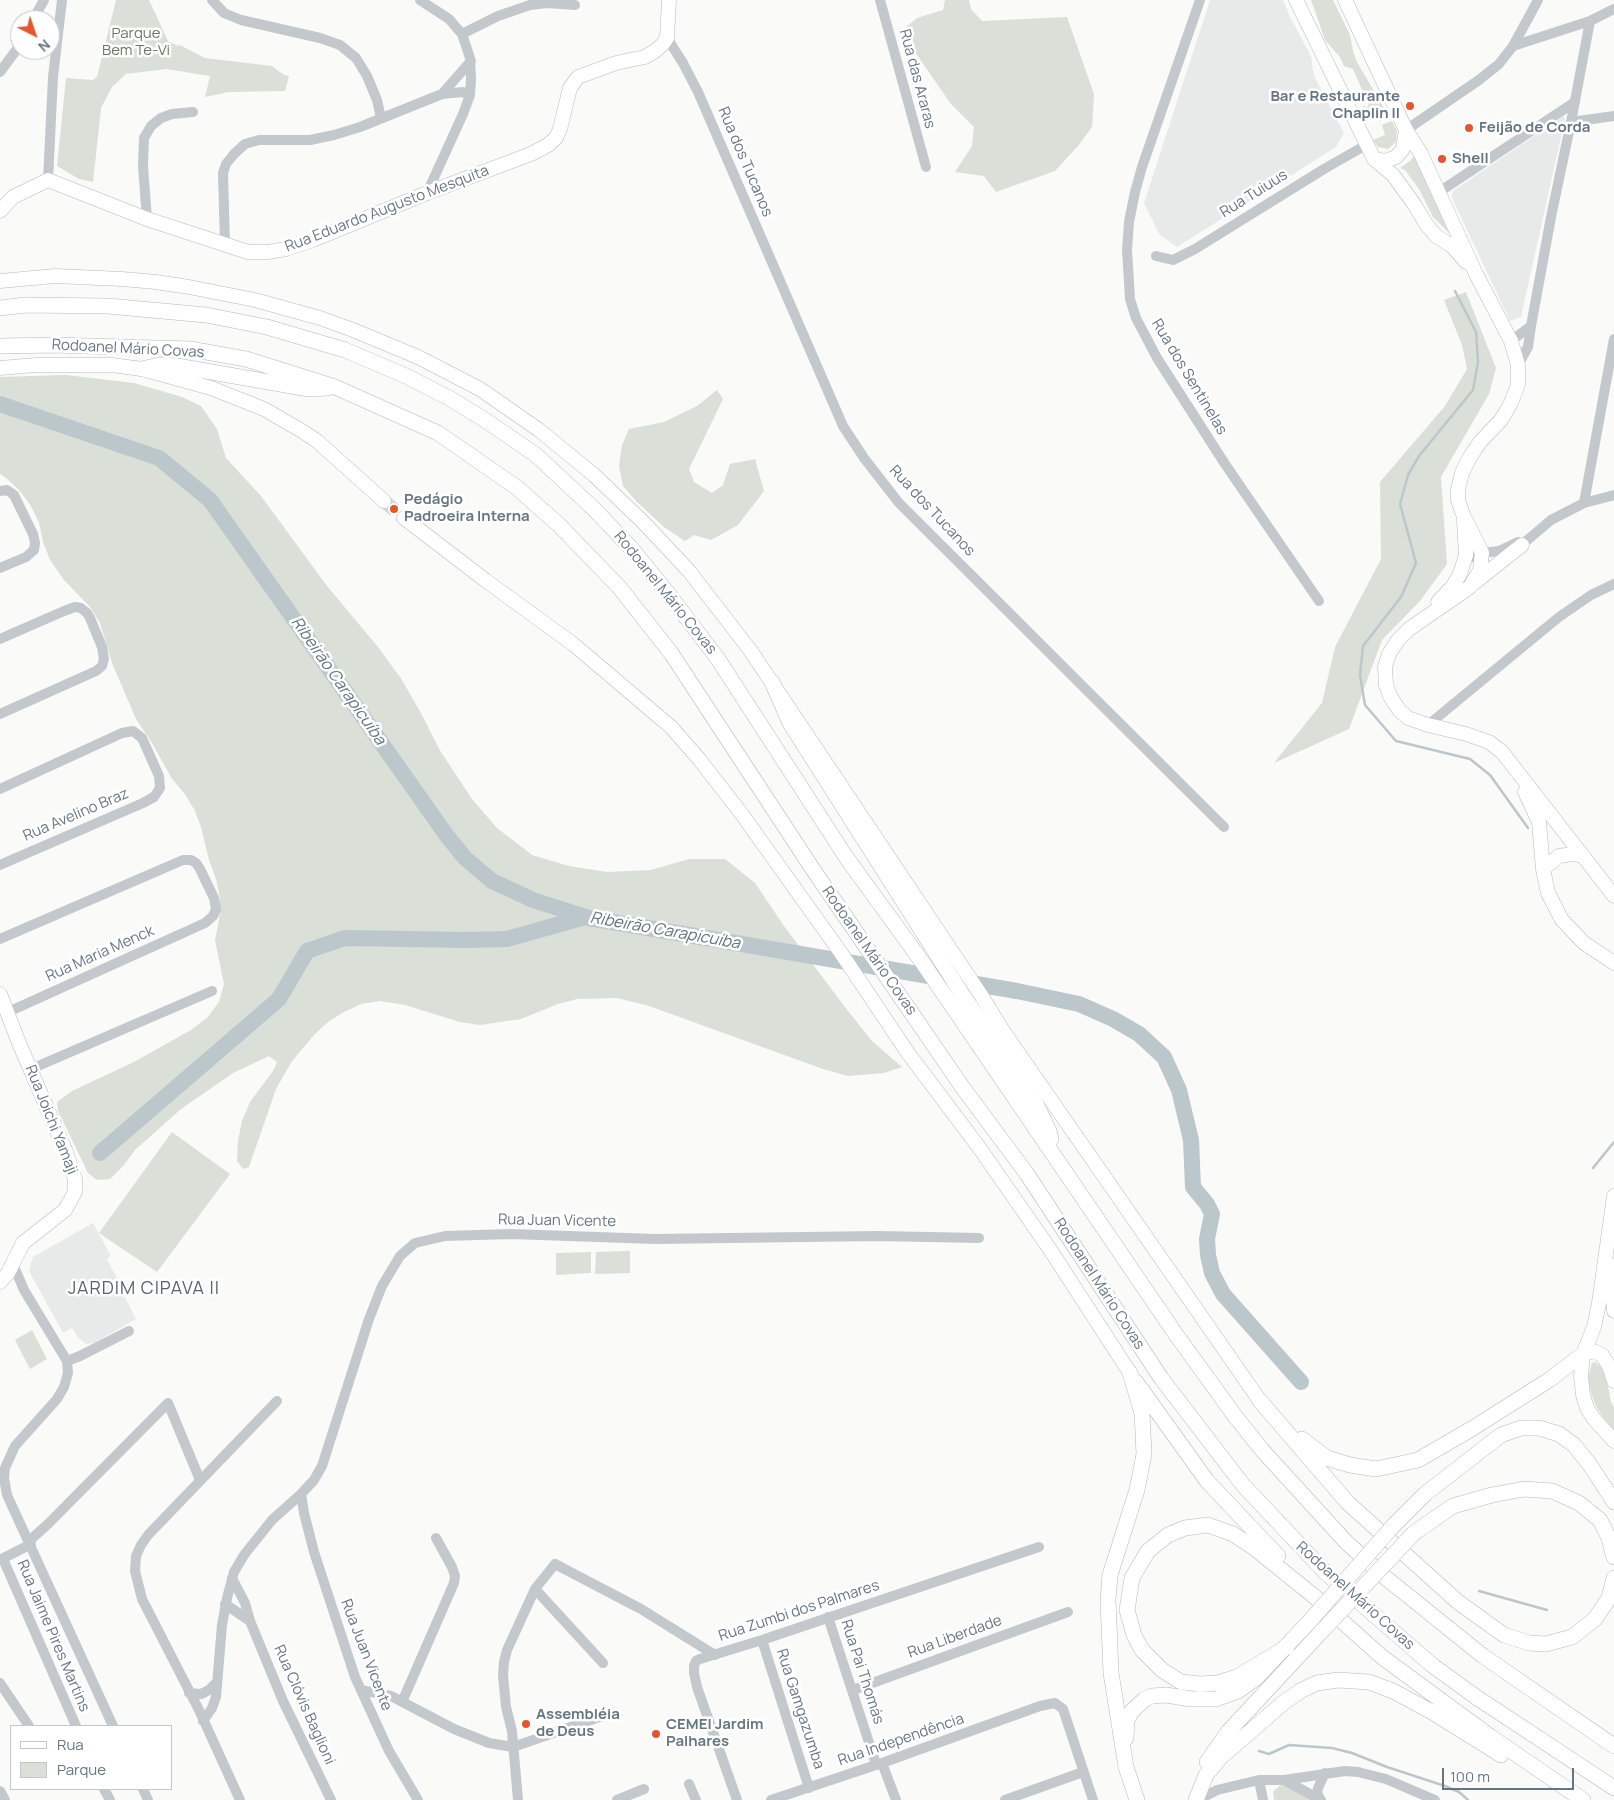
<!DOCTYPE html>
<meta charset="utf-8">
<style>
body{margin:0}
#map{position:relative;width:1614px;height:1800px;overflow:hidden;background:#fafaf8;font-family:Manrope,sans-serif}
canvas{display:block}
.legend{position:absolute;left:10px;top:1725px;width:162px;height:65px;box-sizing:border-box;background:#fff;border:1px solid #c1c8cd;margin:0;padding:6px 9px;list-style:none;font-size:15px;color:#657683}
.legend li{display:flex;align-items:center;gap:10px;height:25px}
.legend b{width:25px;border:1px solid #c1c8cd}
.north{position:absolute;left:10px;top:10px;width:50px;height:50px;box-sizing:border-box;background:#fff;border:1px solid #c1c8cd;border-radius:50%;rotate:139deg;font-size:14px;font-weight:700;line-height:20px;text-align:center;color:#657683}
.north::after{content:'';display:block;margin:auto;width:18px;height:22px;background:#e4572e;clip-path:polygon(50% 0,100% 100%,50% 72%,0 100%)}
.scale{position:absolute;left:1442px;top:1768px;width:132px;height:22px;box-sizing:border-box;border:2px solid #657683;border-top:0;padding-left:6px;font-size:15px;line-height:18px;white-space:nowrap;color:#657683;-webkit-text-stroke:4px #fff;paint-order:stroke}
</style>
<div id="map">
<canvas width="1614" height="1800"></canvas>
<ul class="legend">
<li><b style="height:6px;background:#fff"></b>Rua</li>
<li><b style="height:14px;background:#dadfd7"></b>Parque</li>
</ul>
<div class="north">N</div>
<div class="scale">100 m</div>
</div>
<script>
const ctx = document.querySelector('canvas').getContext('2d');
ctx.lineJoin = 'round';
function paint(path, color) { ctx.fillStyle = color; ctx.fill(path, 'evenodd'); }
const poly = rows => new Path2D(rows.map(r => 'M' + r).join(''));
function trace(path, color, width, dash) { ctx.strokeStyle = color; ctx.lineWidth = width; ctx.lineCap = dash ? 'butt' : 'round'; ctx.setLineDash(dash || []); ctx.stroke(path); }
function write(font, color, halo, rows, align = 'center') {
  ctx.font = font + ' Manrope,sans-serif'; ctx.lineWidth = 5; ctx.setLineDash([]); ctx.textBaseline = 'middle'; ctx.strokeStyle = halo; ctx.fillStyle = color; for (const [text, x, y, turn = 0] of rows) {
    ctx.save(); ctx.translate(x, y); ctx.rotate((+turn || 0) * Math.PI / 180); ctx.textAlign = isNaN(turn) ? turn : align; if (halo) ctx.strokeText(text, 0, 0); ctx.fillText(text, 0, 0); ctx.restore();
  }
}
paint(poly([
 [1210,0,1283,0,1290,17,1311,56,1314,76,1344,133,1336,147,1177,247,1159,234,1144,203],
 [1564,116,1565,119,1521,317,1510,321,1452,198,1452,194,1453,191],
 [93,1223,111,1256,107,1259,117,1278,116,1280,136,1319,94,1343,86,1344,78,1337,72,1328,63,1333,29,1271,33,1257]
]), '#e8e9e9');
paint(poly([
 [116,0,149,0,168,41,178,46,180,45,205,58,272,66,284,75,289,76,285,91,229,92,205,97,210,76,166,69,126,74,112,87,101,108,93,182,79,179,57,166,66,78,93,80,97,77],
 [945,0,969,0,971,9,982,21,1067,17,1094,94,1092,127,1078,146,1055,171,996,192,984,176,955,172,972,146,974,127,951,104,910,45,906,27,917,18,943,10],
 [1311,0,1333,0,1350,35,1353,51,1357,62,1388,115,1380,122,1377,111,1366,116,1363,106,1367,107,1369,106,1353,69,1344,66,1340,57,1325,40],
 [1392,121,1397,131,1396,142,1388,149,1378,147,1373,140,1385,135,1382,125],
 [1414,156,1451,235,1433,217,1419,189,1405,170,1400,168,1410,161],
 [1466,292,1496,368,1489,394,1441,477,1447,564,1420,601,1382,640,1349,729,1274,763,1322,703,1335,647,1381,559,1380,482,1445,406,1467,369,1462,345,1444,300],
 [66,375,134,383,182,397,201,406,217,429,226,458,261,496,327,586,378,647,402,680,422,715,439,749,472,799,497,828,532,855,569,866,607,872,651,870,689,859,725,859,755,883,784,926,848,1011,872,1041,902,1067,884,1073,848,1076,823,1069,649,1006,617,998,577,999,558,1004,521,1019,480,1025,460,1022,405,1005,380,1001,361,1004,344,1012,328,1022,314,1035,292,1061,276,1089,249,1167,243,1169,237,1161,238,1141,242,1121,250,1102,273,1071,277,1062,269,1056,233,1073,181,1109,135,1150,124,1165,110,1179,97,1180,88,1173,58,1111,57,1102,72,1091,134,1062,191,1030,207,1018,219,1002,224,984,215,940,219,921,220,899,216,879,209,860,201,827,194,809,184,793,172,779,152,743,136,719,112,663,100,623,90,607,64,580,50,560,43,542,39,523,31,506,20,491,6,478,0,474,0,377],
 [717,390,723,399,689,469,694,482,712,493,723,485,730,464,755,459,764,491,738,525,711,540,694,535,685,541,664,527,637,502,623,486,619,466,622,445,629,429,664,422,697,406],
 [172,1132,230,1174,157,1272,99,1233],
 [630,1251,630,1273,595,1274,596,1252],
 [591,1252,591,1273,556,1275,556,1253],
 [32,1330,47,1359,30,1369,15,1340],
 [1595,1362,1605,1370,1611,1402,1614,1407,1614,1430,1603,1417,1596,1406,1591,1393,1588,1378,1592,1363],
 [1281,1785,1290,1787,1312,1800,1274,1800,1273,1791]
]), '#dadfd7');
trace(poly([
 [1455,291,1476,332,1478,362,1473,390,1419,456,1408,475,1400,504,1416,563,1401,597,1363,646,1360,675,1365,705,1396,741,1470,759,1490,775,1528,828],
 [1593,1168,1614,1142],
 [1479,1591,1547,1610],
 [1259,1751,1269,1754,1289,1745,1332,1748,1352,1753,1387,1767,1445,1786,1459,1792,1468,1800]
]), '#bbc7cb', 2.5);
trace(poly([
 [0,404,159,458,210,500,447,836,465,858,492,881,533,900,589,918,1017,991,1079,1004,1113,1019,1139,1034,1164,1057,1179,1090,1191,1140,1193,1187,1207,1204,1212,1214,1207,1239,1208,1255,1212,1273,1223,1294,1301,1382],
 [100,1153,279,999,307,951,345,938,468,940,507,939,585,917]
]), '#bbc7cb', 16);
trace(poly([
 [384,501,404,518]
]), '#d5d9db', 14, [14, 7]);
const major = poly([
 [1296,0,1374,159,1393,175,1414,204,1426,224,1436,236,1452,246,1466,262],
 [1345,0,1406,130,1421,154,1476,274,1511,341,1518,365,1518,384,1511,403,1501,420,1480,442,1470,457,1462,473,1458,489,1458,500,1464,517,1482,553,1480,570,1470,587,1409,629,1398,640,1389,654,1385,667,1386,685,1390,696,1399,710,1408,718,1428,725,1466,734,1489,742,1502,752,1614,896],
 [1374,159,1385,161,1396,157,1403,149,1406,130],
 [0,211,13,197,48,180,147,219,248,252,268,252,286,249,313,240,427,193,531,154,548,145,556,138,560,129,570,88,578,77,616,63,645,57,655,51,662,45,667,38,669,0],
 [0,281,55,276,122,279,156,282,189,287,255,300,320,318,353,330,418,357,480,389,539,430,594,475,644,523,689,571,750,650,981,995,1001,1028,1260,1401],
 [0,368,36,365,112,365,142,369,211,388,264,409,302,431,317,441,384,501],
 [404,518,485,580,573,644,671,727,699,759,741,813,841,953,908,1053,978,1146,1049,1248,1130,1373],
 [1474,583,1522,545],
 [1438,602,1453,586,1460,574,1466,555,1464,520],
 [1525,792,1539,822,1543,869,1548,893,1562,920,1584,943,1614,963],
 [1543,869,1559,856,1573,854,1583,856],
 [0,994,19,1043,66,1152,75,1179,75,1192,65,1210,23,1243,8,1273,0,1282],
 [1614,1196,1599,1303,1594,1327,1583,1354,1581,1376,1583,1395,1587,1408,1594,1419,1614,1441],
 [1610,1265,1614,1311],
 [1583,1354,1593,1351,1602,1355,1609,1366,1614,1381]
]);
const highway = poly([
 [0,308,25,305,108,306,206,315,267,327,345,350,406,376,449,398,485,420,536,455,594,509,631,548,670,596,718,659,846,857,920,959,1177,1336,1235,1416,1262,1450,1346,1542,1386,1578,1483,1656,1614,1746],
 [0,346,55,345,190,349,246,359,335,387,438,433,516,487,558,524,619,587,671,653,812,868,963,1088,1027,1174,1161,1378,1243,1485,1326,1573,1432,1665,1476,1697,1614,1788],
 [142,369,159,365,177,366,309,389,328,388],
 [772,682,790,723,962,994,1035,1102,1049,1131,1051,1139],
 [1130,1373,1142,1413,1144,1454,1137,1490,1110,1575,1108,1600,1111,1673,1126,1767,1137,1800],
 [1136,1382,1207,1481,1278,1556],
 [1260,1401,1348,1503,1458,1602,1504,1635,1529,1643,1546,1644,1572,1637,1595,1619,1609,1598,1614,1578],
 [1302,1439,1327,1458,1350,1465,1376,1469,1418,1460,1473,1428,1549,1380,1583,1354],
 [1393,1526,1425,1494,1501,1435,1521,1428,1539,1428,1559,1434,1574,1445,1590,1465,1614,1502],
 [1414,1533,1453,1506,1492,1495,1524,1489,1552,1491,1579,1503,1600,1520,1609,1538,1614,1557],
 [1287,1647,1237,1677,1218,1683,1200,1684,1181,1682,1162,1670,1142,1650,1134,1635,1127,1610,1132,1578,1148,1551,1168,1535,1185,1528,1208,1525,1233,1534,1253,1547,1315,1597,1382,1657,1491,1737,1583,1800],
 [1126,1738,1127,1720,1132,1711,1145,1699,1152,1696,1166,1695,1191,1699,1216,1699,1238,1691,1256,1678,1309,1622],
 [1207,1762,1228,1732,1321,1632],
 [1196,1800,1206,1775,1221,1757,1283,1703,1300,1691,1317,1683,1338,1680,1369,1682,1393,1691,1432,1712,1501,1755]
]);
trace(major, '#b5babe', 15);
trace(highway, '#b4b9bd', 16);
trace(poly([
 [212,0,224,13,241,20,320,38,340,45,356,58,367,76,377,100,381,118],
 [420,0,449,19,462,34,470,58,471,79,470,95,463,114,427,193],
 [880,0,926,167],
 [1200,0,1142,167,1135,192,1129,222,1127,250,1130,299,1136,318,1157,358,1225,464,1319,601],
 [33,20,44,0],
 [462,34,498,16,530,5,547,3,575,5],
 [667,38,683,63,698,92,843,426,864,458,899,503,1224,827],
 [1513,46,1590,21,1614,9],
 [0,72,20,45],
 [442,94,471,61],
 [1571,122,1614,116],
 [1406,130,1479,80,1499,64,1513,46,1538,0],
 [48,180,53,77,62,0],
 [1439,192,1575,102],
 [147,219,143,166,144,138,151,126,161,118,172,114,193,112],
 [225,244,223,173,226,164,234,154,245,144,259,140,310,140,334,135,360,127,442,94,463,92,470,95],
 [1156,256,1173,260,1195,249,1324,169,1366,145],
 [1511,341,1531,326],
 [1518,365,1528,347,1531,326,1551,217,1571,122,1590,21],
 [0,491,7,490,14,495,33,534,35,543,34,550,26,557,0,568],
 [1584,503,1614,339],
 [1518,548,1551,520,1584,503,1614,495],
 [1464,560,1482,553,1499,551,1518,542],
 [0,639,64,611,75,607,81,608,87,613,90,618,102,647,104,659,102,666,96,671,0,714],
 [1428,725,1559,617,1591,595,1614,584],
 [0,789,122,733,133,731,142,738,159,776,160,788,154,797,143,803,0,865],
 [0,939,183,860,191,860,196,863,200,869,214,898,216,909,213,916,205,923,8,1012],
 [31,1069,212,991],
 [13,1264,24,1290,67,1361,68,1373,64,1387,57,1399,15,1446,5,1468,4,1478,7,1495,113,1726],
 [67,1361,80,1356,129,1331],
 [301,1494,304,1513,314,1552,355,1677,389,1751,418,1800],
 [29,1541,48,1524,168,1403,200,1480],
 [3,1559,76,1726],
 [0,1560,31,1544],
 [232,1578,245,1603,250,1621,283,1701,331,1800],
 [535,1589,603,1663],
 [225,1604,250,1621],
 [828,1617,876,1764],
 [762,1640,809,1788],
 [0,1683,29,1726],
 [361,1690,391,1696,454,1729,489,1743,513,1747,611,1713],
 [853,1690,1068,1612],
 [189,1693,201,1694,209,1690,216,1683],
 [402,1702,454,1583,455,1576,452,1567,436,1538],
 [203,1721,212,1708,216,1697,222,1625,227,1598,234,1572,244,1555,272,1520,301,1494,314,1480,322,1466,369,1319,382,1286,400,1256,415,1243,445,1236,511,1234,655,1239,878,1236,979,1238],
 [882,1763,896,1800],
 [1259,1780,1263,1800],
 [1284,1780,1321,1800],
 [689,1784,696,1800],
 [104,1789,110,1800],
 [143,1789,148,1800],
 [0,1791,5,1800],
 [1320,1799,1317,1793,1318,1788,1325,1773],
 [240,1800,199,1710,142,1599,135,1571,136,1556,141,1545,148,1535,277,1401],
 [518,1800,512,1731,506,1707,503,1675,504,1662,507,1650,535,1589,555,1564,641,1609,715,1655],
 [617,1800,644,1789],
 [737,1800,697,1687,694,1673,694,1666,696,1661,700,1659,762,1640,1039,1547],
 [771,1800,882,1763,1040,1706,1055,1703,1063,1709,1093,1800],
 [1005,1800,1083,1772],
 [1198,1800,1217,1790,1259,1780,1284,1780,1345,1771,1358,1772,1386,1779,1435,1800]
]), '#c3c8cc', 10);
trace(major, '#fff', 14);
trace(highway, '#fff', 15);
const highwayBridge = poly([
 [1309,1622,1393,1526],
 [1321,1632,1414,1533]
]);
trace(highwayBridge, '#b4b9bd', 16, []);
trace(highwayBridge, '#fff', 15);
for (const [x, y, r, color] of [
 [1410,106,5,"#e4572e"],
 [1469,128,5,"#e4572e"],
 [1442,159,5,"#e4572e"],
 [394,509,5,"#e4572e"],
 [526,1724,5,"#e4572e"],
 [656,1734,5,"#e4572e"]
]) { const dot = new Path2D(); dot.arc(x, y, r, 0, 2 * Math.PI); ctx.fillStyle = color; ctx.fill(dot); trace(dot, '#fff', 2); }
write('15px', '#687a64', '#fff', [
 ["Parque",136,34],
 ["Bem Te-Vi",136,51]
]);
write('15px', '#657683', '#fff', [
 ["Rua das Araras",917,79,75],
 ["Rua dos Tucanos",745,162,67],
 ["Rua Tuiuus",1254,194,-32],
 ["Rua Eduardo Augusto Mesquita",387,209,-21],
 ["Rodoanel Mário Covas",128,349,3],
 ["Rua dos Sentinelas",1189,377,59],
 ["Rua dos Tucanos",932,511,47],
 ["Rodoanel Mário Covas",665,593,51],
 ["Rua Avelino Braz",76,815,-23],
 ["Rodoanel Mário Covas",869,951,55],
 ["Rua Maria Menck",100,954,-24],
 ["Rua Joichi Yamaji",51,1120,68],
 ["Rua Juan Vicente",557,1221,1],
 ["Rodoanel Mário Covas",1099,1284,57],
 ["Rodoanel Mário Covas",1355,1596,42],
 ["Rua Zumbi dos Palmares",799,1611,-18],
 ["Rua Jaime Pires Martins",53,1636,67],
 ["Rua Liberdade",955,1637,-20],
 ["Rua Juan Vicente",366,1655,69],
 ["Rua Pai Thomás",862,1672,72],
 ["Rua Clóvis Baglioni",304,1705,66],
 ["Rua Gamgazumba",800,1709,72],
 ["Rua Independência",901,1740,-19]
]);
write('bold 15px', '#657683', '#fff', [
 ["Bar e Restaurante",1400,97,"right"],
 ["Chaplin II",1400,114,"right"],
 ["Feijão de Corda",1479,128],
 ["Shell",1452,159],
 ["Pedágio",404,500],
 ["Padroeira Interna",404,517],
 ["Assembléia",536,1715],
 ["de Deus",536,1732],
 ["CEMEI Jardim",666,1725],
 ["Palhares",666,1742]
], 'left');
write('italic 16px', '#60757c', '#fff', [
 ["Ribeirão Carapicuíba",338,681,55],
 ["Ribeirão Carapicuíba",665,931,10]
]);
ctx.letterSpacing = '1px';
write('18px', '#57646e', '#fff', [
 ["JARDIM CIPAVA II",144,1289]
]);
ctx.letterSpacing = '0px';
</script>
